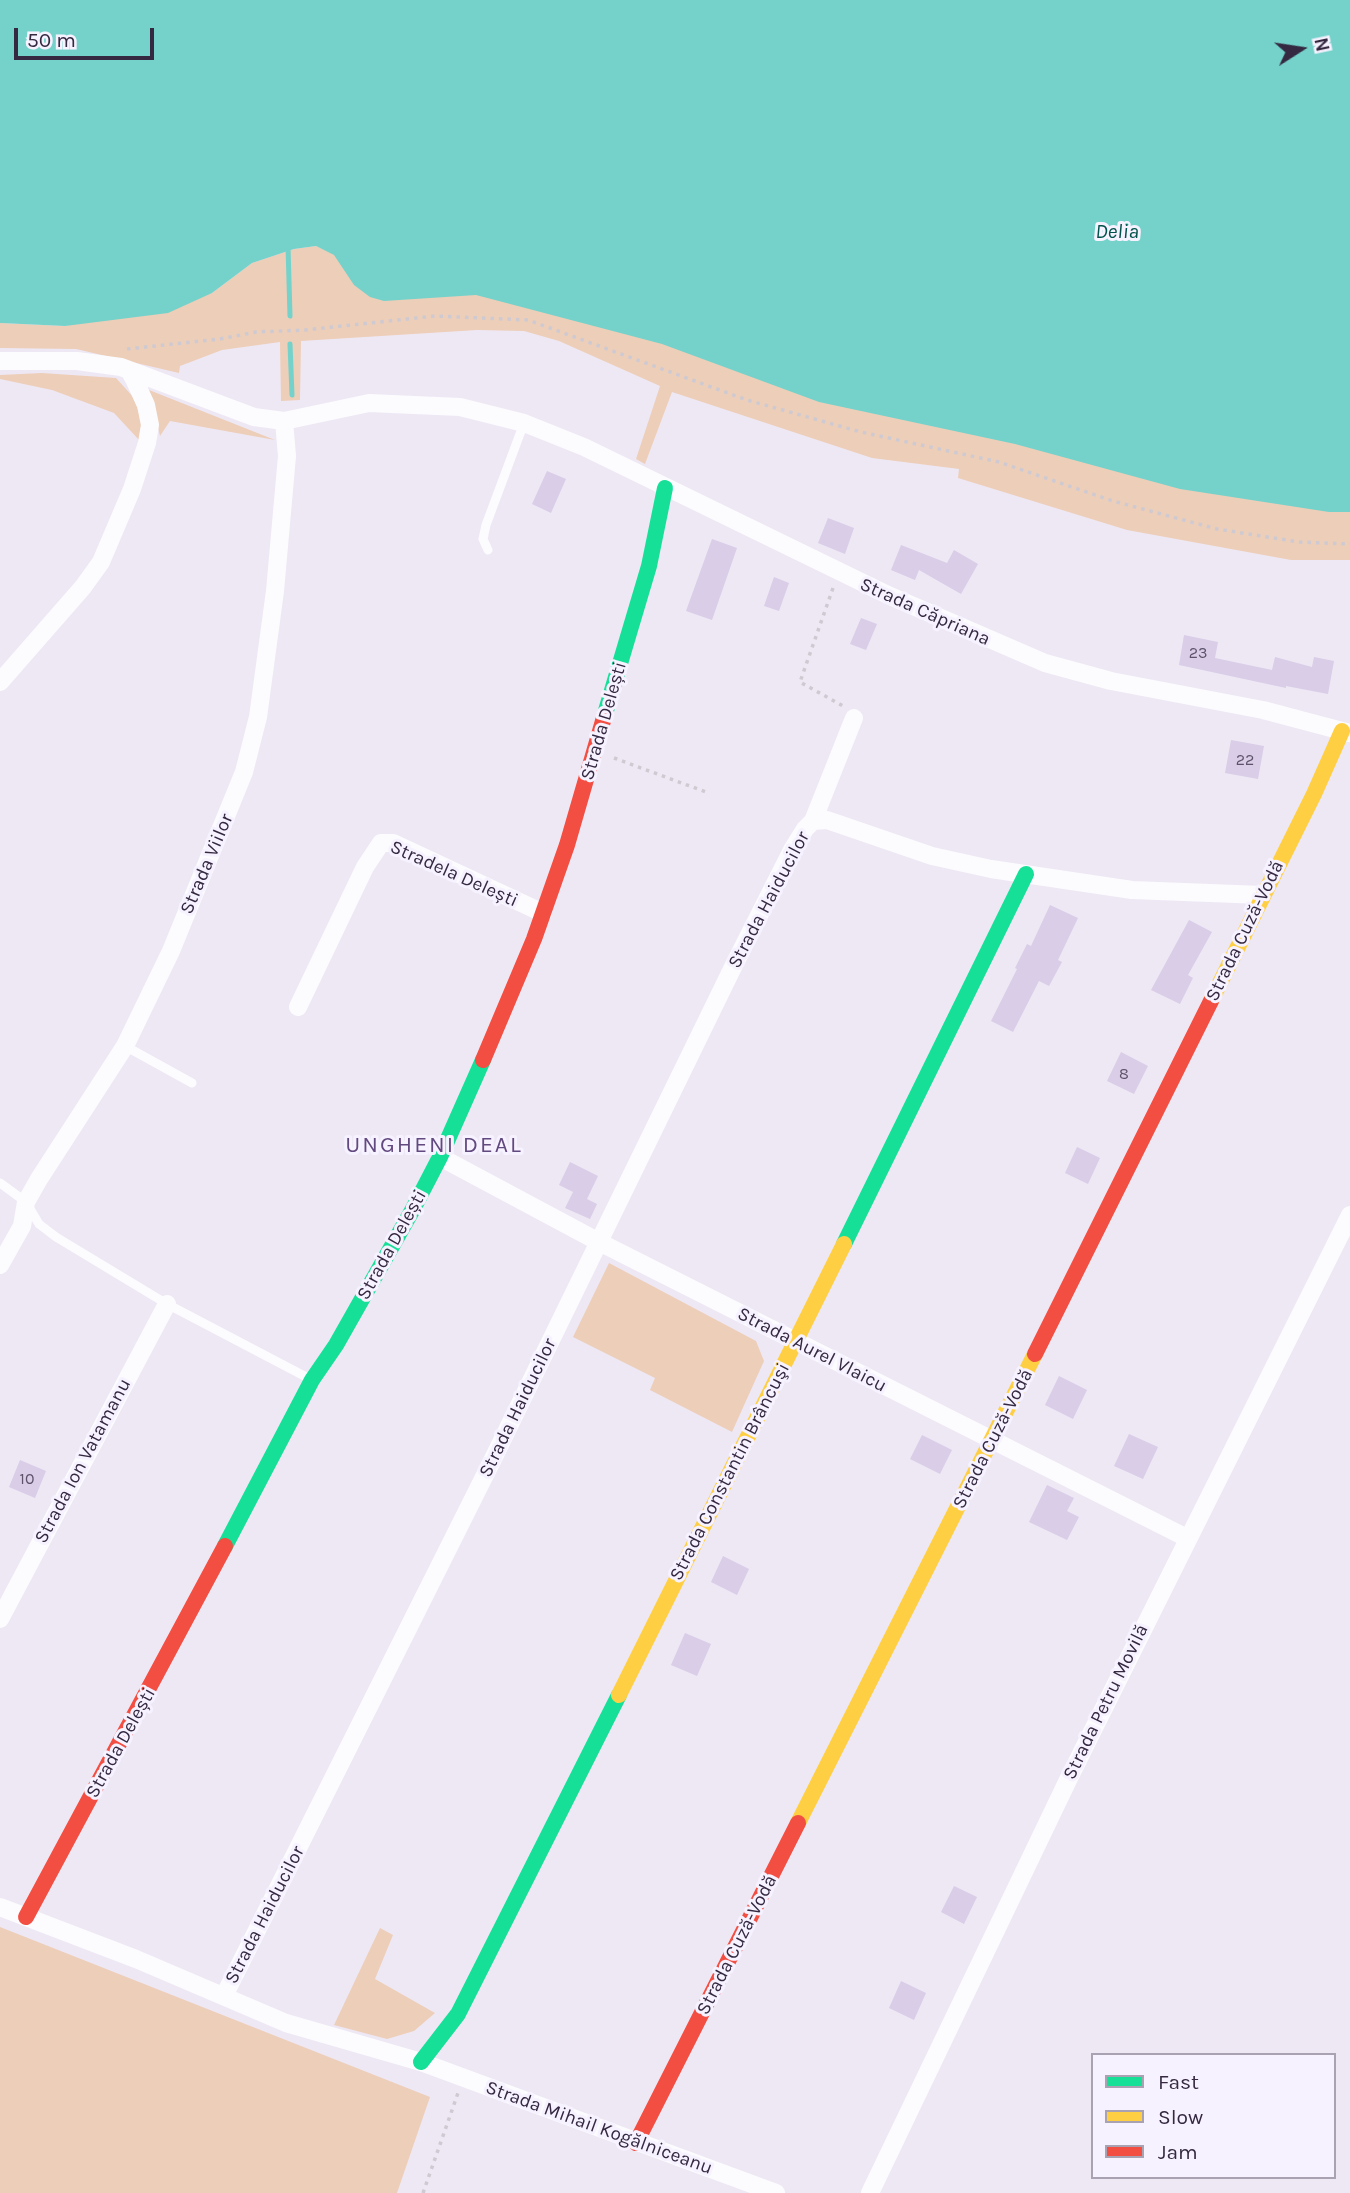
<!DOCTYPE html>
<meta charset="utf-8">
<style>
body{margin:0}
#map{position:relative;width:1350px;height:2193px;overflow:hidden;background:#eee8f5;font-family:Karla,sans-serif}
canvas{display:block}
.legend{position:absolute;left:1091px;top:2053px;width:245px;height:126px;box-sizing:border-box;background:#f7f2ff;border:2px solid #a9a2b3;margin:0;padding:9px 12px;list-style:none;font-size:21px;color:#342941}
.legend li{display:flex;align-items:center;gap:14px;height:35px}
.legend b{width:35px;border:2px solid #a9a2b3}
.north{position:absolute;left:1266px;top:14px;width:70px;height:70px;-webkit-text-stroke:5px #f7f2ff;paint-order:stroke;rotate:78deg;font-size:19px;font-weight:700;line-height:28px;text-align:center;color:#342941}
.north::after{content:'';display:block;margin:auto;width:24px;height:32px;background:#342941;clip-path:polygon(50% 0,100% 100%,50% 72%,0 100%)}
.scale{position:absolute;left:14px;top:28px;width:140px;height:32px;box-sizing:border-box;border:4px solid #342941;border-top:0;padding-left:9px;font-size:21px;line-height:24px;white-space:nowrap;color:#342941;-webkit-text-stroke:5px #f7f2ff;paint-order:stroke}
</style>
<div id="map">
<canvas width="1350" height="2193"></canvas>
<ul class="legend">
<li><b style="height:9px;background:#16e098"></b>Fast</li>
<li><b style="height:9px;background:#ffcf43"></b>Slow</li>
<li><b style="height:9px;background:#f24e42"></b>Jam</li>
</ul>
<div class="north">N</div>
<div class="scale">50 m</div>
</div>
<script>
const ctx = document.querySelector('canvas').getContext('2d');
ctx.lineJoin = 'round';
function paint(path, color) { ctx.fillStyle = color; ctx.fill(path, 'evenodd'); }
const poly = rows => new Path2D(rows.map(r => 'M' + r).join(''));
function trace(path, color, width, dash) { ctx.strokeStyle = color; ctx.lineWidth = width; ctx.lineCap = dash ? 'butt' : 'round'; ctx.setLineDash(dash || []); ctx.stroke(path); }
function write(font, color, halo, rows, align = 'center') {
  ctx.font = font + ' Karla,sans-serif'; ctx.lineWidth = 6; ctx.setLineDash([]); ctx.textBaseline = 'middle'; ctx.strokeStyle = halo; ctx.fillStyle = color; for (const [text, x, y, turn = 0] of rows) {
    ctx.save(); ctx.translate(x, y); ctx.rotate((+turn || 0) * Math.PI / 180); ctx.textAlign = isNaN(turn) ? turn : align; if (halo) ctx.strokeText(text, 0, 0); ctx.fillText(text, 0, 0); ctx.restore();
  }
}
paint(poly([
 [316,246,334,254,1350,470,1350,560,1291,560,1127,530,958,478,959,469,872,458,672,392,645,464,636,459,660,386,559,341,524,331,477,330,301,341,300,400,281,401,280,342,222,350,180,366,179,373,76,349,0,348,0,323,65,326,212,293,252,263,294,249],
 [42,373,116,378,135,399,142,424,140,441,114,413,52,390,0,379,0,375],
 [144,388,275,440,170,421,160,436,155,415],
 [609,1263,756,1341,764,1361,732,1432,650,1390,655,1378,573,1337],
 [0,1927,430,2097,397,2193,0,2193],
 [380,1928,393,1935,375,1979,435,2013,414,2031,387,2039,334,2025]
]), '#edceb8');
paint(poly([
 [0,0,1350,0,1350,512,1329,512,1180,489,1015,444,819,402,662,344,476,295,384,301,370,297,354,285,334,255,316,246,294,249,252,263,212,293,168,313,65,326,0,323]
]), '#74d2cb');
trace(poly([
 [288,246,290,316],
 [290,344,292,395]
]), '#74d2cb', 5);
paint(poly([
 [547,471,566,479,551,513,532,504],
 [828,518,854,528,845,554,818,543],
 [712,539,737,548,712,620,686,611],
 [901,545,947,563,954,550,978,564,961,594,919,570,915,580,891,570],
 [774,577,789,583,779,611,764,606],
 [861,618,877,624,866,650,850,644],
 [1184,635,1218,642,1215,658,1272,670,1275,657,1312,667,1314,657,1334,661,1328,694,1286,686,1286,688,1179,665],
 [1231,740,1264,746,1258,779,1225,773],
 [1050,905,1078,918,1058,960,1062,962,1049,986,1039,981,1013,1032,991,1021,1017,969,1015,968,1027,944,1031,946],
 [1189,920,1212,932,1188,975,1193,978,1180,1004,1151,990],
 [1121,1052,1148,1066,1134,1094,1107,1081],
 [1077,1147,1100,1158,1088,1184,1065,1173],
 [570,1162,598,1176,587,1199,597,1204,590,1219,565,1208,573,1192,559,1185],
 [1059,1376,1087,1390,1073,1419,1045,1405],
 [1129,1434,1158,1447,1143,1479,1114,1466],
 [922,1435,952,1450,940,1474,910,1459],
 [20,1460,46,1471,35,1498,9,1487],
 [1047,1485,1074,1498,1067,1511,1079,1517,1067,1540,1029,1522],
 [723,1556,749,1569,737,1595,711,1582],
 [685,1633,711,1644,697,1676,671,1665],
 [954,1886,977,1897,964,1924,941,1912],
 [901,1981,926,1993,914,2020,889,2008]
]), '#d9cde7');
trace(poly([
 [127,349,220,339,256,332,305,330,435,316,528,320,747,400,861,432,999,462,1113,501,1217,529,1299,542,1350,544],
 [833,588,800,682,843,706],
 [614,758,706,792],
 [423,2193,458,2093]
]), '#cfcad1', 3.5, [3.5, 5]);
trace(poly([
 [488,550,483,539,486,525,524,423],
 [125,1046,192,1083],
 [0,1183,26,1202,39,1224,56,1237,167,1304,312,1380]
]), '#fcfcfe', 9);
trace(poly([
 [0,361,77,361,121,367,129,370,135,381,146,405,150,425,147,443,132,489,101,562,83,587,0,682],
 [129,370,254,417,284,421,369,403,460,407,524,423,584,447,888,595,1045,663,1111,681,1263,710,1350,733],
 [813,821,827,820,932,856,991,869,1132,890,1262,895],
 [298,1007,365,867,381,843,393,843,543,913],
 [440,1157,599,1242,1187,1538],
 [0,1265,22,1226,26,1202,39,1179,125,1046,171,951,244,772,258,717,275,591,287,456,284,421],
 [0,1619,167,1304],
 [0,1907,136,1959,286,2023,421,2062,776,2193],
 [224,1996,492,1461,734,965,792,850,805,829,813,821,854,718],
 [870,2193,1068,1780,1350,1215]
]), '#fcfcfe', 18);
trace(poly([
 [605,714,649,566,665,488],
 [844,1244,1026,874],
 [225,1546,312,1380,336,1345,413,1209,440,1157,483,1060],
 [421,2062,458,2014,619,1695]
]), '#16e098', 16);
trace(poly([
 [1211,1001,1314,794,1342,731],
 [619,1695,844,1244],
 [798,1823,1035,1354]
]), '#ffcf43', 16);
trace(poly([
 [483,1060,534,939,567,845,605,714],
 [1035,1354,1211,1001],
 [26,1917,225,1546],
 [636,2143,798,1823]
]), '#f24e42', 16);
write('16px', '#5d526a', null, [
 ["23",1198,653],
 ["22",1245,760],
 ["8",1124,1074],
 ["10",27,1479]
]);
write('19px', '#342941', '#f7f2ff', [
 ["Strada Căpriana",925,612,24],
 ["Strada Delești",604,721,-74],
 ["Strada Viilor",207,864,-67],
 ["Stradela Delești",454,874,24],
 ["Strada Haiducilor",769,900,-62],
 ["Strada Cuză-Vodă",1245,931,-64],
 ["Strada Delești",392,1245,-61],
 ["Strada Aurel Vlaicu",812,1350,27],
 ["Strada Haiducilor",518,1408,-64],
 ["Strada Cuză-Vodă",993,1439,-63],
 ["Strada Ion Vatamanu",83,1461,-62],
 ["Strada Constantin Brâncuşi",730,1472,-63],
 ["Strada Petru Movilă",1106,1702,-64],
 ["Strada Delești",121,1743,-61],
 ["Strada Haiducilor",265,1915,-63],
 ["Strada Cuză-Vodă",737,1945,-63],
 ["Strada Mihail Kogălniceanu",599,2128,20]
]);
write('italic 21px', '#00524a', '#f7f2ff', [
 ["Delia",1117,232]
]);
ctx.letterSpacing = '2px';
write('23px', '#62497f', '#f7f2ff', [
 ["UNGHENI DEAL",434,1145]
]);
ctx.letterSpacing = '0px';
</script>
